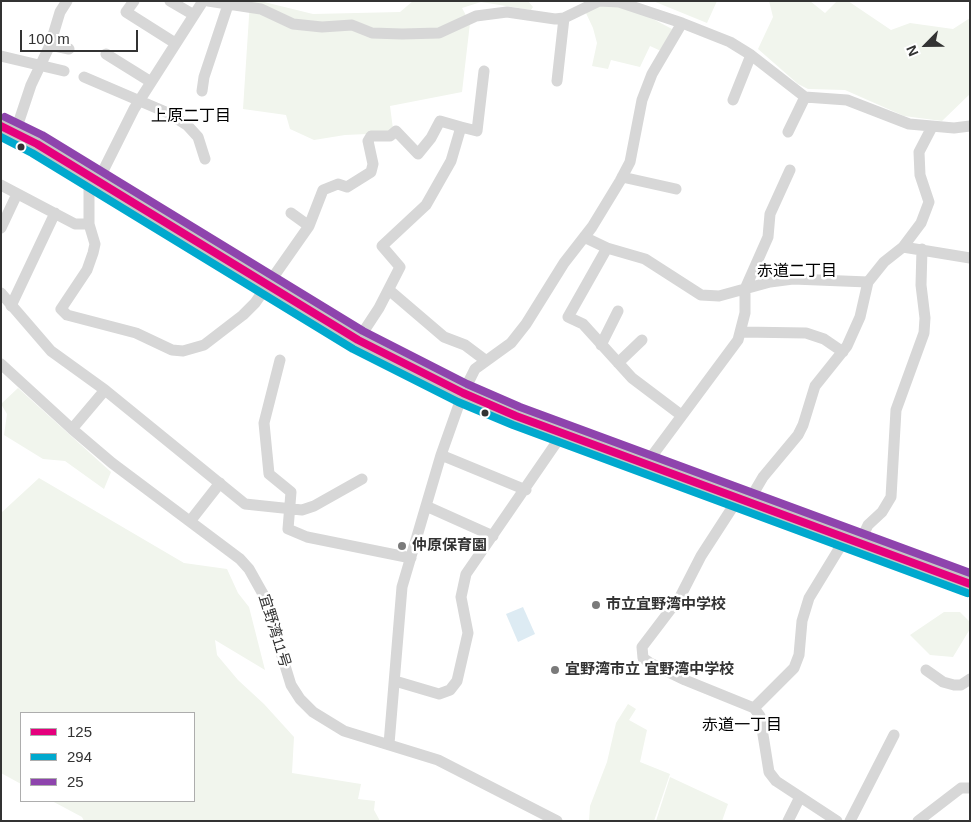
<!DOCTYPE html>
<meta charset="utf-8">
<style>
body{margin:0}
#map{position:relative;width:971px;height:822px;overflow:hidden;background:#fff;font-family:Helvetica,sans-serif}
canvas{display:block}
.frame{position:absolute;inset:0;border:2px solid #333;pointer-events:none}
.legend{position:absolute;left:20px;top:712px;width:175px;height:90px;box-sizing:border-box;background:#fff;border:1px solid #adadad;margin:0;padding:6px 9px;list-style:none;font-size:15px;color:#333}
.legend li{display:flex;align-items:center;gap:10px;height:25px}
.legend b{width:25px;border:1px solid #adadad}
.north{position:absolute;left:901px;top:20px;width:50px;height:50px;-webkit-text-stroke:4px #fff;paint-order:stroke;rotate:247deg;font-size:14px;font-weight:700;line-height:20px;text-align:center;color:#333}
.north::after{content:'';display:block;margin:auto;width:18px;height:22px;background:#333;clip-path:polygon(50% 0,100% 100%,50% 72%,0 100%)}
.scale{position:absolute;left:20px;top:30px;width:118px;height:22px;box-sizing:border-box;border:2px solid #333;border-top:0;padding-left:6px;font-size:15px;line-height:18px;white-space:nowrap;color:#333;-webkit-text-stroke:4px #fff;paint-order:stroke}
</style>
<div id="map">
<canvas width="971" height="822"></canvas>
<div class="frame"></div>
<ul class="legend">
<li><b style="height:6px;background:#e5007d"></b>125</li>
<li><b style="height:6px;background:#00a9ce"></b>294</li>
<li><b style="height:6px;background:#8e44ad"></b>25</li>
</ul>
<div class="north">N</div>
<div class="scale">100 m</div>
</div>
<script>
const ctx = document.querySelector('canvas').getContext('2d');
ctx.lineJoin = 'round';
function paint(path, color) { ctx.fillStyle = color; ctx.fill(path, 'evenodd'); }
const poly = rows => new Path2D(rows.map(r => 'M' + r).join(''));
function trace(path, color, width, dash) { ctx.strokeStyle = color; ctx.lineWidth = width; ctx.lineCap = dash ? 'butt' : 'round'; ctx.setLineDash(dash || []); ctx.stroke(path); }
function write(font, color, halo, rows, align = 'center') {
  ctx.font = font + ' Helvetica,"Noto Sans JP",sans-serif'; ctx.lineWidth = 5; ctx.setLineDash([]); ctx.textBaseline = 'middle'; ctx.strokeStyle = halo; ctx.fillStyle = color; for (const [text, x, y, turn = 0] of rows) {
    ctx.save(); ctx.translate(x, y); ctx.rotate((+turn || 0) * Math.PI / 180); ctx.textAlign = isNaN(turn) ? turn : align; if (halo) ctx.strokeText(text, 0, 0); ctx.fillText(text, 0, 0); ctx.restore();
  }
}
paint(poly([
 [250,1,260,1,313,14,400,12,413,1,528,1,533,7,531,10,481,2,462,8,470,23,462,92,390,106,393,129,389,133,345,135,314,140,290,129,286,115,243,109],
 [653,1,717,1,707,23],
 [769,1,810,1,825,13,837,1,848,1,891,30,910,23,953,29,970,18,970,94,942,121,904,116,845,90,808,89,798,84,758,49,773,17],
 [602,5,620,6,653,19,672,29,661,51,650,46,640,67,611,60,608,69,592,66,597,43,593,28,585,11],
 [18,388,111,472,104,489,65,461,43,459,4,435,7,414,1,404],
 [39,478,184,563,227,569,238,593,249,607,265,670,215,640,217,655,238,680,264,704,294,737,292,773,361,784,358,799,375,801,374,810,380,821,84,821,82,817,52,801,194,801,194,713,21,713,21,784,1,773,1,513],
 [944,612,960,612,970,622,970,629,953,657,930,655,910,635],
 [628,704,636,709,629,720,647,730,640,762,670,774,654,821,589,821,590,806,607,762,616,723],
 [670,777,728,804,722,821,656,821]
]), '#f1f5ed');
paint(poly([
 [523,607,535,634,518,642,506,614]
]), '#ddebf3');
trace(poly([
 [134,1,126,12,175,43],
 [170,1,194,15],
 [208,1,261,9,293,24,322,27,352,25,372,33,402,34,439,33,476,16,507,12,555,19,564,18,599,1],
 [599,1,619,2,682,23,730,42,751,55,805,97,847,100,909,124,954,128,970,126],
 [50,45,69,49],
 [106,54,151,82],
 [1,56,64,71],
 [84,77,168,113,187,125,198,137,205,159],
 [557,81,564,18],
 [202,91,204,77,228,5],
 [733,100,751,55],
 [788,132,805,97],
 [15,133,31,85,50,45,60,12,67,1],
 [92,177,89,186,89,224,95,244,93,253,87,270,61,309,67,315,136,333,172,350,183,351,204,345,243,315,255,303,309,226,291,213],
 [622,177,676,189],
 [98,181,134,109,203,1],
 [1,185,75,224,89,224],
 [309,226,323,190,338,184,347,187,371,172,373,164,368,141,371,136,390,136,396,131,418,154,431,138,440,121,461,127],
 [1,228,17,194],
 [584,237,607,248,645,259,701,295,719,296,770,282,793,279,868,282],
 [903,247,970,258],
 [607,248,568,317,583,324,632,378,681,415],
 [389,290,444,337,465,345,485,360],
 [1,293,51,351,105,390,245,504,302,510,314,506,362,479],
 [11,306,55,213],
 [742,332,806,333,824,339,843,352],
 [358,340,379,308,400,267,382,246,426,205,451,161,461,127,477,131,484,71],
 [601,345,618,311],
 [280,360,264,423,269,474,291,492,288,529,307,537,411,558],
 [618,363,642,340],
 [1,364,72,429,112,463,240,559,249,569,263,594,291,685,300,699,313,712,344,731,438,760,557,821],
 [72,429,105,390],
 [441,455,526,490],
 [646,464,738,340,745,313,745,289,768,237,770,214,790,170],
 [426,506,493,536],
 [191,520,220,483],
 [859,544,868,525,882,512,891,497,896,410,924,333,925,318,921,285,922,249],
 [926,670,943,682,954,685,961,685,970,679],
 [395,681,439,694,450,690,457,681,468,633,461,597,466,574,563,433],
 [754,708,794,668,799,655,802,621,809,598,845,539],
 [389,744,402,587,441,455,463,393,475,369,511,343,526,324,564,263,592,227,620,181,630,162,642,100,652,74,682,23],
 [788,821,800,797],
 [837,821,776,781,769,772,760,716,754,708,685,680,650,663,643,658,642,647,680,597,701,556,734,505,753,494,763,477,798,435,803,425,815,386,847,346,860,317,868,282,884,262,903,247,921,223,929,202,920,175,919,152,932,127],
 [850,821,894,735],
 [918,821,961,788,970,788]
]), '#d7d7d7', 11);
trace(poly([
 [1,126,37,144,358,340,463,393,516,416,970,584]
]), '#c4c4c4', 16);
trace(poly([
 [1,126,37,144,358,340,463,393,516,416,970,584]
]), '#e5007d', 8);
trace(poly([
 [1,137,32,153,353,349,458,402,513,425,967,593]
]), '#00a9ce', 8);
trace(poly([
 [5,117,42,135,363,331,467,384,520,407,970,573]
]), '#8e44ad', 8);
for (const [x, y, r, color] of [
 [21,147,4.5,"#333"],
 [485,413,4.5,"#333"],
 [402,546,5,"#7a7a7a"],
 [596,605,5,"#7a7a7a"],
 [555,670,5,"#7a7a7a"]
]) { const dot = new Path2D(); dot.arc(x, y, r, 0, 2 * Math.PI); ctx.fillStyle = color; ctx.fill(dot); trace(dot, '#fff', 2); }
write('bold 15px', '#333', '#fff', [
 ["仲原保育園",412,546],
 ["市立宜野湾中学校",606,605],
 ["宜野湾市立 宜野湾中学校",565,670]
], 'left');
write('15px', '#333', '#fff', [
 ["宜野湾11号",274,631,73]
]);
write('16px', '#000', '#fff', [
 ["上原二丁目",191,117],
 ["赤道二丁目",797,272],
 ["赤道一丁目",742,726]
]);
</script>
